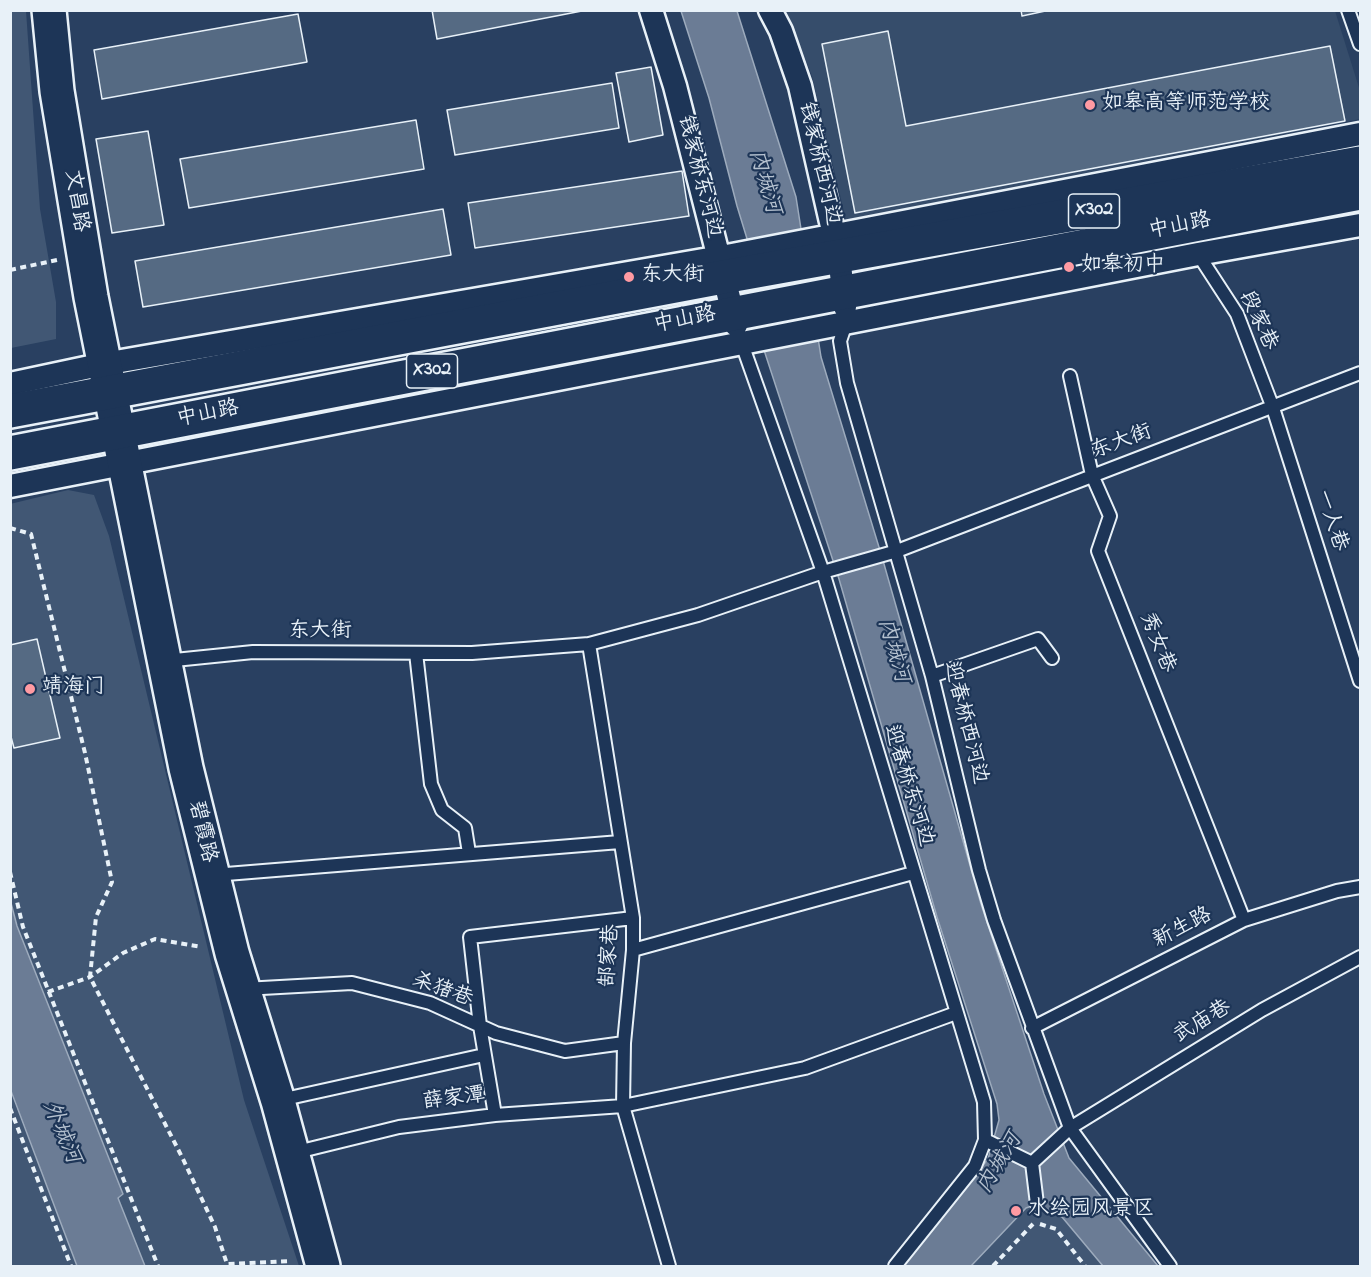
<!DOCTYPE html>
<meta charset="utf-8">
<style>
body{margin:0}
#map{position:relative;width:1371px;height:1277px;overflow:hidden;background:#294061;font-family:"Indie Flower",sans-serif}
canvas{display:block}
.frame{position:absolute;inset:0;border:12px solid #e8f1f8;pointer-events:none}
</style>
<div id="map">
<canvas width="1371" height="1277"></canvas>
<div class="frame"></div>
</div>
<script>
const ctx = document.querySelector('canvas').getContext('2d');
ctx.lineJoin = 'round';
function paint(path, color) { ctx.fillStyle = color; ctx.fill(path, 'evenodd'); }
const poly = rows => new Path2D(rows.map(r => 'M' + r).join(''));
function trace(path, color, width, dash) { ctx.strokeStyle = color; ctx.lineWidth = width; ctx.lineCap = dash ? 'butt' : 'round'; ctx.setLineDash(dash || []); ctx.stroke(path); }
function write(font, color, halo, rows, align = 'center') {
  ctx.font = font + ' "Indie Flower","LXGW WenKai TC",sans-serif'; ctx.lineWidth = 4.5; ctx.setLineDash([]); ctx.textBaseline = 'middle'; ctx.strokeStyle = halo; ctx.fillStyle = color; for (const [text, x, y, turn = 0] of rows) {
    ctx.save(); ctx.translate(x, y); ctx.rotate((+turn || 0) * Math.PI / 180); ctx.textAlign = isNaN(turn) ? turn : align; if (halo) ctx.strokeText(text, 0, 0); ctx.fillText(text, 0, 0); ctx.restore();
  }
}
paint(poly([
 [786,11,1335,11,1360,91,1360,119,846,220,812,76]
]), '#364d6b');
paint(poly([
 [26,11,40,209,56,302,56,339,11,348,10,11],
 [68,490,94,495,109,536,244,1100,299,1266,145,1266,118,1198,123,1194,17,926,11,899,10,504],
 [10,1091,65,1233,77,1266,11,1266],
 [988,1159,1131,1266,903,1266]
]), '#415774');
const water = poly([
 [681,11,737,11,796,197,821,357,882,557,981,904,1044,1094,1069,1158,1158,1266,1103,1266,1062,1217,1037,1204,1026,1208,971,1266,903,1266,988,1159,999,1120,997,1104,937,917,839,579,763,347,759,278,737,206,709,98,681,11],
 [10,899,17,926,123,1194,118,1198,145,1266,77,1266,11,1091,10,899]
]);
paint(water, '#6b7c95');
trace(water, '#9dabbd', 1.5);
const building = poly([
 [432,10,587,10,437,39,432,10],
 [1021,10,1050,10,1022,16,1021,10],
 [298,14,307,62,102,99,94,50,298,14],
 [888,31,906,126,1330,46,1345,121,855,213,822,44,888,31],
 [651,67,663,135,629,142,616,73,651,67],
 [612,83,619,128,455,155,447,110,612,83],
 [416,120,424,169,189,208,180,159,416,120],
 [148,131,164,225,112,233,96,139,148,131],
 [682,171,689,216,475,248,468,203,682,171],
 [443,209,451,255,143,307,135,261,443,209],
 [37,639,60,738,14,748,10,733,10,645,37,639]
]);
paint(building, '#556a83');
trace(building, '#e8f1f8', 1.5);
const lane = poly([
 [1348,10,1360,44],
 [1198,254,1237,314,1273,408,1360,681],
 [846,323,840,341,847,383,932,676,979,870,994,920,1070,1128,1170,1266],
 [742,344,823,572,984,1102,985,1140,975,1166,895,1266],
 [1070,376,1092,475,1110,516,1098,551,1244,920],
 [589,644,633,918,633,950,624,1043,623,1106,669,1266],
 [416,653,431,784,442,810,465,828,469,853],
 [165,661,253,652,472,653,589,644,698,615,823,572,897,551,1360,373],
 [932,676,1038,639,1052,658],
 [214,875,620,842],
 [633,950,913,873],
 [244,989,352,983,430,1003,496,1033,565,1051,624,1043],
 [1032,1028,1244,920,1337,891,1360,887],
 [280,1100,484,1055],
 [495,1115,480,1026,470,937,633,918],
 [985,1140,1032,1163,1070,1128,1262,1010,1360,957],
 [293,1153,399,1127,495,1115,623,1106,805,1068,956,1013],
 [1032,1163,1037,1204]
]);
const street = poly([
 [651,10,675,86,736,325],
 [770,10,781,31,800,86,839,257,845,307],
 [10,384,104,364,732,255,1360,134],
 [10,486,1198,254,1360,225]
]);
const secondary = poly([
 [49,10,57,91,91,297,186,768,232,953,278,1101,323,1266]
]);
const primary = poly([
 [10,411,723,277,1360,163],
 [10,453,1360,193]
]);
trace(lane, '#e8f1f8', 16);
trace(street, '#e8f1f8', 27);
trace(secondary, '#e8f1f8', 38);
trace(primary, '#e8f1f8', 38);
trace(poly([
 [10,270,57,260],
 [10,528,31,534,85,753,112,882,96,917,90,977,183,1159,215,1227,227,1264,291,1261],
 [10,872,23,927,158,1266],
 [48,992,90,977,123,953,155,939,202,947],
 [10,1108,71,1266],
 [1040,1224,1056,1229,1085,1266],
 [993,1266,1033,1224]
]), '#e8f1f8', 4, [6, 4.5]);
trace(lane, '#1d3557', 12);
trace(street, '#1d3557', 22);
trace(secondary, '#1d3557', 33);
trace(primary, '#1d3557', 33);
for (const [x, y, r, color] of [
 [1090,105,6,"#ff9aa2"],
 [1069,267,6,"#ff9aa2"],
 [629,277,6,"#ff9aa2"],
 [30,689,6,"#ff9aa2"],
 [1016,1211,6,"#ff9aa2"]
]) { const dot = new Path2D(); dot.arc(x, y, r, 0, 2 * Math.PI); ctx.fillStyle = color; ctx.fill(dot); trace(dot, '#1d3557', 2); }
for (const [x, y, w] of [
 [1094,211,51],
 [432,371,51]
]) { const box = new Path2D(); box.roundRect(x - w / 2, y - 17, w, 34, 4.5); ctx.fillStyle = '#1d3557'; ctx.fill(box); trace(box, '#e8f1f8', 1.5); }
write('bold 20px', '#e8f1f8', null, [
 ["X302",1094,211],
 ["X302",432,371]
]);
write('21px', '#e8f1f8', '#1d3557', [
 ["如皋高等师范学校",1102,105],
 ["如皋初中",1081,267],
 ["东大街",641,277],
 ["靖海门",42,689],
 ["水绘园风景区",1028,1211]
], 'left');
write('21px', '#e8f1f8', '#1d3557', [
 ["钱家桥西河边",818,164,77],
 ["钱家桥东河边",698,177,76],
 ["文昌路",75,201,81],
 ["中山路",1180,227,-11],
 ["中山路",685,321,-11],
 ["段家巷",1257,321,65],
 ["中山路",208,415,-11],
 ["东大街",1122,443,-20],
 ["一人巷",1330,521,72],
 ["东大街",320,633],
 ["秀女巷",1156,643,68],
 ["迎春桥西河边",964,723,76],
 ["迎春桥东河边",907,786,73],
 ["碧霞路",201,832,77],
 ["新生路",1183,929,-27],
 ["郜家巷",611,956,-86],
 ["杀猪巷",442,991,20],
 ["武庙巷",1203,1023,-31],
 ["薛家潭",454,1100,-7]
]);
write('italic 22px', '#b6c2d0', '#1d3557', [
 ["内城河",763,182,74],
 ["内城河",892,651,74],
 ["外城河",60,1133,67],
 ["内城河",1001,1164,-59]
]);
</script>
